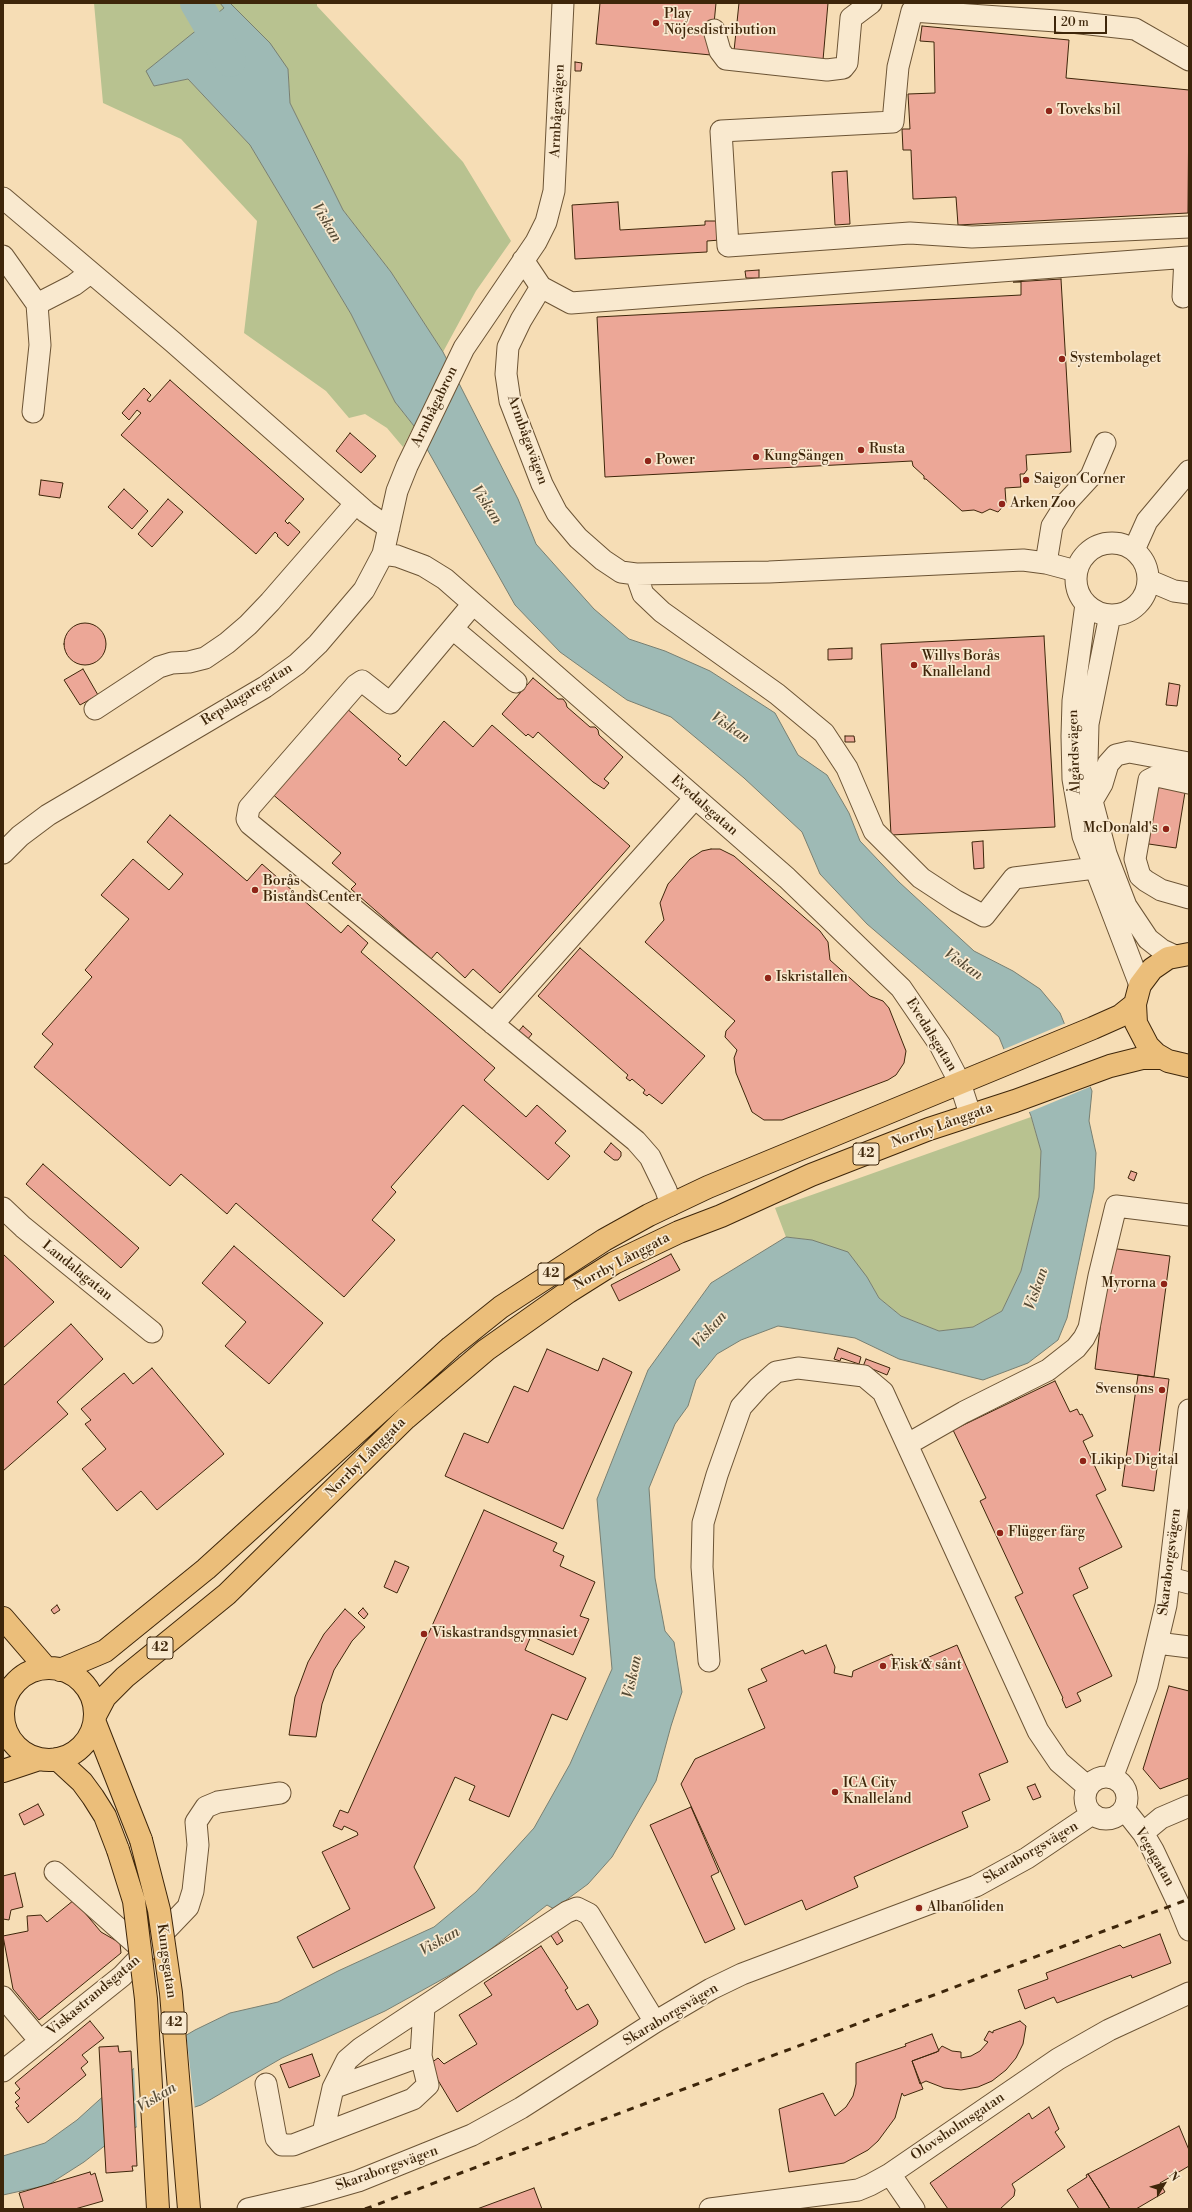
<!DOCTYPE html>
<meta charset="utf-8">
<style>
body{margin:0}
#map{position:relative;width:1192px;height:2212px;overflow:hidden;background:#f6ddb5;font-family:"Libre Bodoni",serif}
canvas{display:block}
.frame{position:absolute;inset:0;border:4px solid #3e260a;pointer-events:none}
.north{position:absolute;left:1144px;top:2164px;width:40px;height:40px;-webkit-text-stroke:3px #f9e9cf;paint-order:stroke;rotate:53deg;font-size:11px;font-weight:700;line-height:16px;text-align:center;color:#3e260a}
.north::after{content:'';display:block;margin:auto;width:14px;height:18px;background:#3e260a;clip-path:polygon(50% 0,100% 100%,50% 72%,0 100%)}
.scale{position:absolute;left:1054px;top:16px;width:53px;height:18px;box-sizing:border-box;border:2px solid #3e260a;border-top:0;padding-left:5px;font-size:12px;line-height:14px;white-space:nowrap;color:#3e260a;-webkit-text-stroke:3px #f9e9cf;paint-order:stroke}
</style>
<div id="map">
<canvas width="1192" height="2212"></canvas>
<div class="frame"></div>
<div class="north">N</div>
<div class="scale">20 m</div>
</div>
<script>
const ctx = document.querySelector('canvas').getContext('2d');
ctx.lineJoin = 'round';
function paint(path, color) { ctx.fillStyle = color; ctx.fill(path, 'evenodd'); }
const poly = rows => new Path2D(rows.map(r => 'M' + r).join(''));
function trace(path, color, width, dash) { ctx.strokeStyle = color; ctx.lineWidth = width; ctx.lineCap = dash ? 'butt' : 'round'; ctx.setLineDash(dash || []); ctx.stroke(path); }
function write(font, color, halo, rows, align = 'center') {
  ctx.font = font + ' "Libre Bodoni",serif'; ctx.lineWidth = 3.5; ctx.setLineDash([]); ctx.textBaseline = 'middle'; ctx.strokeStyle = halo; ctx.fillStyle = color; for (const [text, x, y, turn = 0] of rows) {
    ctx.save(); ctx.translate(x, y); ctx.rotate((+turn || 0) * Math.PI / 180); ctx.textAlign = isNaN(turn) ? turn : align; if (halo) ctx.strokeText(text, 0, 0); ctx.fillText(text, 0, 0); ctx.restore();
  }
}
paint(poly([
 [94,3,220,3,225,8,147,71,154,86,188,79,250,145,351,314,395,402,414,426,403,447,387,428,365,414,349,418,326,391,244,333,257,221,181,139,103,103],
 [230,3,317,3,317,6,463,162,511,241,476,291,443,352,391,272,343,210,290,103,288,69],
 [1031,1117,1041,1151,1039,1197,1021,1271,1002,1311,973,1327,939,1331,901,1316,879,1298,867,1277,812,1240,786,1237,775,1208]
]), '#b8c290');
const water = poly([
 [220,3,230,3,270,43,288,69,290,103,343,210,391,272,443,352,518,499,536,544,594,609,629,639,665,651,710,671,775,713,798,755,827,775,849,813,860,841,899,882,974,951,1013,971,1040,989,1060,1013,1092,1091,1089,1121,1096,1153,1094,1189,1067,1318,1058,1340,1028,1363,983,1380,899,1359,855,1338,778,1326,741,1340,717,1354,696,1380,688,1406,675,1424,649,1488,655,1578,665,1631,674,1642,682,1692,671,1726,656,1781,612,1857,588,1884,554,1909,547,1905,477,1960,385,2011,282,2058,201,2105,140,2125,112,2140,84,2162,48,2185,3,2195,3,2156,45,2143,77,2120,141,2062,195,2030,230,2013,278,2002,338,1971,434,1927,476,1892,534,1828,570,1764,612,1669,597,1499,648,1370,711,1283,786,1237,812,1240,848,1252,867,1277,879,1298,901,1316,939,1331,973,1327,1002,1311,1021,1271,1039,1197,1041,1151,1031,1116,999,1037,867,924,820,874,802,832,744,778,671,717,627,700,560,652,515,605,414,426,395,402,351,314,250,145,188,79,154,86,146,71,224,8,220,3]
]);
paint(water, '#9ebab5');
trace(water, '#787f71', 1);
paint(poly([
 [1066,1023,1092,1086,1027,1113,1002,1050],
 [186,2033,195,2110,137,2129,134,2066]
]), '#f6ddb5');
trace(poly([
 [196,3,230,61]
]), '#9ebab5', 32);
const building = poly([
 [600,3,716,3,711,55,596,44,600,3],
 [739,3,828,3,823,60,734,51,739,3],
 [922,26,1069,40,1066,78,1189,90,1188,213,958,225,956,197,913,199,911,150,903,150,902,129,910,129,908,94,935,93,934,42,920,41,922,26],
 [575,62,582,63,581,71,575,71,575,62],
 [847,171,850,224,835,225,832,172,847,171],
 [618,202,620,230,705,225,705,221,719,221,720,240,707,241,707,252,575,259,572,205,618,202],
 [759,270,759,278,746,278,745,271,759,270],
 [1061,279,1071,452,1026,455,1027,470,1024,474,1020,474,1021,487,1005,488,1006,503,998,512,990,509,982,513,974,510,962,511,926,479,924,479,924,476,913,466,912,461,605,477,597,317,1021,295,1021,282,1013,282,1061,279],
 [170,380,304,499,285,521,288,524,289,522,300,532,288,546,277,536,278,535,275,532,256,554,121,435,141,413,137,410,129,420,122,413,144,388,151,395,147,400,150,402,170,380],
 [350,433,376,456,361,473,336,451,350,433],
 [41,480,63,483,60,498,39,495,41,480],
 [124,489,148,511,132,529,108,507,124,489],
 [168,499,183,512,152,547,138,534,168,499],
 '64 644a21 21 0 1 1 42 0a21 21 0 1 1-42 0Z',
 [1044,636,1055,827,891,835,881,644,1044,636],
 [852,648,852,659,828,660,828,649,852,648],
 [83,669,98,695,80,705,64,680,83,669],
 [533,678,558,699,563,699,566,703,567,707,590,727,595,727,598,730,599,735,623,757,604,779,609,783,604,789,593,782,538,732,533,738,528,734,526,736,502,714,533,678],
 [1169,683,1180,685,1177,706,1166,705,1169,683],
 [345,707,401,756,398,759,406,766,444,721,473,747,492,725,630,846,500,993,473,969,465,978,437,952,431,959,351,889,356,884,332,863,341,853,270,792,345,707],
 [845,736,854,736,855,742,845,742,845,736],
 [1155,784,1186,786,1176,848,1142,843,1155,784],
 [170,815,247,881,262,864,341,933,348,925,368,943,361,952,495,1068,484,1080,526,1117,537,1105,566,1131,555,1143,570,1156,548,1180,463,1105,391,1187,396,1192,372,1220,395,1240,344,1297,236,1203,227,1214,181,1174,170,1186,34,1067,53,1044,42,1034,92,977,85,970,129,919,101,895,133,859,169,890,183,874,147,842,170,815],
 [983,841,984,868,974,869,972,842,983,841],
 [711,849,720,849,734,856,820,931,828,942,830,960,870,996,883,1001,889,1008,906,1051,904,1063,896,1075,888,1080,782,1120,764,1120,752,1112,736,1073,734,1058,737,1050,725,1037,726,1031,735,1021,645,942,664,920,660,903,668,884,690,859,702,851,711,849],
 [580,948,705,1056,662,1104,649,1094,647,1096,643,1093,645,1090,632,1079,630,1081,626,1078,628,1075,538,996,580,948],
 [523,1026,532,1034,527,1040,518,1032,523,1026],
 [611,1143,621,1152,621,1156,618,1160,614,1160,604,1152,611,1143],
 [43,1164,139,1248,121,1268,26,1184,43,1164],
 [1131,1171,1137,1173,1134,1181,1128,1178,1131,1171],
 [234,1246,323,1323,269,1384,225,1346,246,1322,202,1283,234,1246],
 [1110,1248,1170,1256,1154,1377,1095,1369,1110,1248],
 [3,1254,54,1302,3,1348,3,1254],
 [671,1254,680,1270,619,1301,611,1285,671,1254],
 [71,1324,103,1359,57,1402,68,1414,3,1471,3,1386,71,1324],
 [838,1348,861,1357,859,1364,841,1358,840,1361,834,1359,838,1348],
 [547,1349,598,1371,603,1358,632,1372,563,1529,445,1476,464,1433,488,1443,514,1386,528,1392,547,1349],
 [866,1359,890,1368,887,1375,870,1368,862,1369,866,1359],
 [152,1368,224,1454,157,1510,141,1491,117,1511,82,1469,106,1449,85,1424,91,1420,81,1409,124,1373,133,1384,152,1368],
 [1138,1375,1169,1379,1154,1491,1122,1486,1138,1375],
 [1055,1381,1070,1412,1077,1409,1080,1415,1082,1414,1093,1436,1083,1441,1106,1490,1096,1495,1122,1547,1079,1568,1088,1588,1073,1595,1112,1676,1077,1693,1081,1701,1066,1708,1062,1699,1063,1698,1015,1597,1023,1593,980,1501,986,1498,953,1430,1055,1381],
 [484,1510,557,1543,553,1551,564,1556,560,1566,595,1582,580,1616,589,1619,573,1655,531,1636,525,1650,586,1678,567,1720,552,1714,509,1817,469,1800,475,1786,455,1777,414,1867,435,1908,313,1968,297,1937,350,1909,322,1852,358,1835,357,1832,344,1826,342,1830,333,1826,340,1810,348,1813,484,1510],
 [395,1561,409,1567,397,1593,384,1587,395,1561],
 [57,1605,60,1610,54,1614,51,1610,57,1605],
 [363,1608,368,1614,364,1619,358,1613,363,1608],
 [345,1609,365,1627,352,1641,334,1670,322,1704,316,1737,289,1735,295,1697,308,1662,324,1634,345,1609],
 [826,1645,835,1667,834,1673,852,1677,853,1671,892,1654,899,1670,957,1645,1008,1762,979,1774,990,1800,962,1812,968,1827,854,1877,858,1887,806,1910,802,1900,745,1925,681,1784,695,1759,765,1728,748,1689,767,1681,761,1669,803,1650,805,1654,826,1645],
 [1169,1686,1189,1691,1189,1778,1160,1789,1143,1769,1169,1686],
 [1035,1784,1041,1797,1033,1800,1027,1787,1035,1784],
 [38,1804,44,1815,24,1825,19,1814,38,1804],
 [691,1807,719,1872,711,1876,735,1929,705,1943,650,1825,691,1807],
 [15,1873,23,1907,11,1910,9,1920,3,1919,3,1876,15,1873],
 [74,1900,101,1932,120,1943,121,1953,39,2020,13,1989,3,1936,28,1931,27,1916,41,1915,47,1922,74,1900],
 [556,1929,563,1941,557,1945,550,1934,556,1929],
 [1160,1934,1171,1963,1132,1978,1131,1975,1057,2003,1054,1997,1025,2009,1018,1990,1048,1979,1046,1973,1120,1945,1123,1948,1160,1934],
 [541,1946,568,1988,565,1990,577,2010,588,2004,598,2021,597,2025,457,2112,433,2072,431,2063,438,2058,444,2064,477,2044,459,2015,492,1995,484,1983,541,1946],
 [90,2021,104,2038,82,2055,88,2062,81,2068,86,2075,28,2123,16,2108,19,2106,15,2102,20,2098,15,2093,20,2089,15,2083,90,2021],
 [1020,2021,1026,2026,1023,2044,1016,2058,1006,2070,992,2081,978,2087,961,2090,944,2088,926,2081,920,2084,912,2061,937,2052,942,2046,952,2051,961,2052,961,2058,971,2056,980,2051,988,2042,984,2040,989,2031,993,2033,993,2031,1020,2021],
 [932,2034,939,2051,912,2061,923,2089,904,2096,902,2093,895,2118,878,2141,868,2150,844,2163,789,2172,779,2109,823,2093,835,2116,846,2107,853,2096,856,2084,856,2063,906,2046,905,2044,932,2034],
 [118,2046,119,2052,131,2051,137,2166,132,2166,133,2171,106,2173,99,2047,118,2046],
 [312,2054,320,2076,289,2088,280,2065,312,2054],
 [1049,2107,1059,2129,1055,2132,1065,2147,1012,2184,1015,2190,1014,2196,1000,2209,948,2209,930,2183,1029,2113,1032,2119,1049,2107],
 [1179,2126,1189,2150,1189,2166,1160,2183,1165,2192,1136,2209,1110,2209,1088,2174,1179,2126],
 [90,2172,91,2175,95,2173,103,2201,75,2209,24,2209,19,2193,90,2172],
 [1088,2174,1101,2194,1110,2209,1079,2209,1067,2190,1087,2177,1086,2175,1088,2174],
 [534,2188,542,2209,477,2209,534,2188]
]);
paint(building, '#eca797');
trace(building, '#3e260a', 1);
const minor = poly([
 [714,30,720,51,726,59,827,70,843,68,847,63,851,18,871,3],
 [1189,60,1135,29,1071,22,912,11,898,67,893,122,721,131,728,246,910,233,972,237,1189,227],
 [3,198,173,342,366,512,389,528],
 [3,256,37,304,40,345,33,412],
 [523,260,541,287,521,320,508,347,506,374,510,401,542,484,557,513,578,538,603,560,621,572,636,574,769,572,1023,560,1046,563,1076,571],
 [541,287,571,303,1189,257],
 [1183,297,1185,258],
 [37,304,74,285,90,273],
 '1076 579a36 36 0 1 1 72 0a36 36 0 1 1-72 0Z',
 [1134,550,1147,521,1189,471],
 [383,554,397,556,424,566,445,579,787,878,901,988,940,1045,960,1083,970,1114],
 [1046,563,1052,526,1067,502,1091,476,1105,443],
 [636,574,643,594,662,612,777,694,824,733,847,768,874,831,921,878,956,901,984,916,1014,878,1095,868],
 [1148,580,1174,591,1189,593],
 [473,604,390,703,362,681,356,685,249,808,247,819,250,824,636,1141,650,1157,666,1190,671,1205],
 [1086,604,1073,701,1072,736,1073,779,1083,836,1140,985],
 [1110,615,1088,724,1087,762,1092,801,1106,854,1126,906,1148,939,1162,950,1175,956],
 [453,629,516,682],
 [95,709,159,667,172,663,189,662,205,658,227,643,248,625,270,602,356,503],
 [1189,783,1157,776,1149,780,1135,859,1140,876,1146,881,1161,890,1189,898],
 [1092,801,1102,784,1108,764,1116,755,1129,752,1189,763],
 [3,853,20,836,48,815,265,687,297,664,318,644,364,590,383,554,397,491,407,466,464,348,536,242,546,222,554,191,563,3],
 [493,1024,695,798],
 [3,1208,23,1227,152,1332],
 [908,1444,964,1412,1048,1370,1076,1348,1084,1338,1089,1328,1099,1276,1116,1206,1189,1215],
 [1170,1578,1189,1583],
 [1157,1643,1189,1647],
 [709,1661,702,1567,703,1523,717,1475,741,1407,759,1387,776,1372,798,1368,864,1376,883,1392,1038,1731,1059,1762,1088,1787],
 '1085 1798a21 21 0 1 1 42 0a21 21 0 1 1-42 0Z',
 [1112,1778,1147,1685,1166,1605,1189,1410],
 [1124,1809,1143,1833,1153,1850,1178,1903,1189,1930],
 [1143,1833,1161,1818,1189,1806],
 [55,1872,145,1952],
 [3,1997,40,2041],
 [3,2071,122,1976,188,1907,193,1891,198,1845,196,1822,206,1807,218,1802,280,1793],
 [266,2084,276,2138,282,2145,293,2145,413,2099,428,2085,421,2056,424,2007],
 [333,2088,421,2056],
 [323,2133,333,2088,347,2060,361,2048,567,1912,577,1908,589,1914,655,2022],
 [890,2174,914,2209],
 [248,2209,313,2194,358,2181,472,2135,521,2108,655,2022,711,1989,742,1974,976,1886,1027,1858,1092,1814],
 [710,2209,858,2190,870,2185,890,2174,1058,2059,1109,2030,1189,1993]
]);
const major = poly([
 [1189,954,1168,958,1152,969,1140,985,1135,1004,1136,1023,1148,1046,1156,1054,1168,1061,1189,1066],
 [3,1618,46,1668],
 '3 1714a46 46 0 1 1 92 0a46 46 0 1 1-92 0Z',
 [60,1670,105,1651,206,1569,451,1347,501,1307,604,1240,649,1215,708,1187,1093,1028,1120,1016,1135,1004],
 [95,1716,105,1697,125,1677,227,1594,406,1418,486,1350,568,1292,614,1263,679,1232,721,1216,811,1175,929,1129,1015,1101,1110,1066,1142,1058,1162,1058],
 [95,1723,141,1840],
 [57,1759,82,1782,93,1797,105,1816,118,1850],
 [3,1771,39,1759]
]);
trace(minor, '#6c5435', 23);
trace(major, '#3e260a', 24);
trace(minor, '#f9e9cf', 21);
trace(major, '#ebbe7a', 22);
trace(poly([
 [365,2209,1189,1899]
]), '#3e260a', 3, [7, 7]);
const majorBridge = poly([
 [141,1840,159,1910,171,1993,189,2209],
 [118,1850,134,1901,146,1999,158,2209]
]);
trace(majorBridge, '#3e260a', 24, []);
trace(majorBridge, '#ebbe7a', 22);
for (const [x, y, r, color] of [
 [656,23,4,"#8f2418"],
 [1049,111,4,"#8f2418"],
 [1062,359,4,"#8f2418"],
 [861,450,4,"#8f2418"],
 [756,457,4,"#8f2418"],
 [648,461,4,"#8f2418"],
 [1026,480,4,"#8f2418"],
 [1002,504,4,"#8f2418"],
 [914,665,4,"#8f2418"],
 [1166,829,4,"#8f2418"],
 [255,890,4,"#8f2418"],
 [768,978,4,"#8f2418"],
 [1164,1284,4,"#8f2418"],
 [1162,1390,4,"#8f2418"],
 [1083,1461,4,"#8f2418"],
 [1000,1533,4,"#8f2418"],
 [424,1634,4,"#8f2418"],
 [883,1666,4,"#8f2418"],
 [835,1792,4,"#8f2418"],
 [919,1908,4,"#8f2418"]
]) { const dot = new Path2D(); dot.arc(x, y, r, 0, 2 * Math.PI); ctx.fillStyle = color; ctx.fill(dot); trace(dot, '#f9e9cf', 1.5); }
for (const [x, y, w] of [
 [866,1154,26],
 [551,1274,26],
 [160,1648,26],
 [174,2023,26]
]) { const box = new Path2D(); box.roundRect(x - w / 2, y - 11, w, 22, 3); ctx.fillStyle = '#f9e9cf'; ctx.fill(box); trace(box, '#3e260a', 1); }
write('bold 13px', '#3e260a', null, [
 ["42",866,1154],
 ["42",551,1274],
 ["42",160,1648],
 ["42",174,2023]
]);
write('14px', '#3e260a', '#f9e9cf', [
 ["Play",664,15],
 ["Nöjesdistribution",664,31],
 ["Toveks bil",1057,111],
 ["Systembolaget",1070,359],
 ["Rusta",869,450],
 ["KungSängen",764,457],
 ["Power",656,461],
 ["Saigon Corner",1034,480],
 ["Arken Zoo",1010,504],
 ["Willys Borås",922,657],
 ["Knalleland",922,673],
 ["McDonald's",1158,829,"right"],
 ["Borås",263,882],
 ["BiståndsCenter",263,898],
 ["Iskristallen",776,978],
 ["Myrorna",1156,1284,"right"],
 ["Svensons",1154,1390,"right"],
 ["Likipe Digital",1091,1461],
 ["Flügger färg",1008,1533],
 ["Viskastrandsgymnasiet",432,1634],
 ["Fisk & sånt",891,1666],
 ["ICA City",843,1784],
 ["Knalleland",843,1800],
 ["Albanoliden",927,1908]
], 'left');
write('14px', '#3e260a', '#f9e9cf', [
 ["Armbågavägen",558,111,-87],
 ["Armbågabron",435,407,-64],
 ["Armbågavägen",527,440,70],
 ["Repslagaregatan",247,695,-32],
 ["Ålgårdsvägen",1075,752,-92],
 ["Evedalsgatan",704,806,41],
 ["Evedalsgatan",931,1035,58],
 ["Norrby Långgata",942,1126,-20],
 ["Norrby Långgata",622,1262,-28],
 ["Landalagatan",77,1271,39],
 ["Norrby Långgata",366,1458,-45],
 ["Skaraborgsvägen",1170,1562,-83],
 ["Skaraborgsvägen",1031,1853,-31],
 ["Vegagatan",1154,1857,60],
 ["Kungsgatan",166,1961,82],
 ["Viskastrandsgatan",94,1996,-40],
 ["Skaraborgsvägen",671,2015,-31],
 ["Olovsholmsgatan",958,2127,-34],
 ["Skaraborgsvägen",387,2169,-20]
]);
write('italic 15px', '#564b35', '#f9e9cf', [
 ["Viskan",326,223,59],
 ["Viskan",486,505,56],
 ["Viskan",730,728,34],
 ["Viskan",963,965,35],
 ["Viskan",1037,1289,-71],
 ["Viskan",710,1330,-47],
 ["Viskan",633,1677,-78],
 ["Viskan",440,1942,-30],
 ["Viskan",157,2098,-31]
]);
</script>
